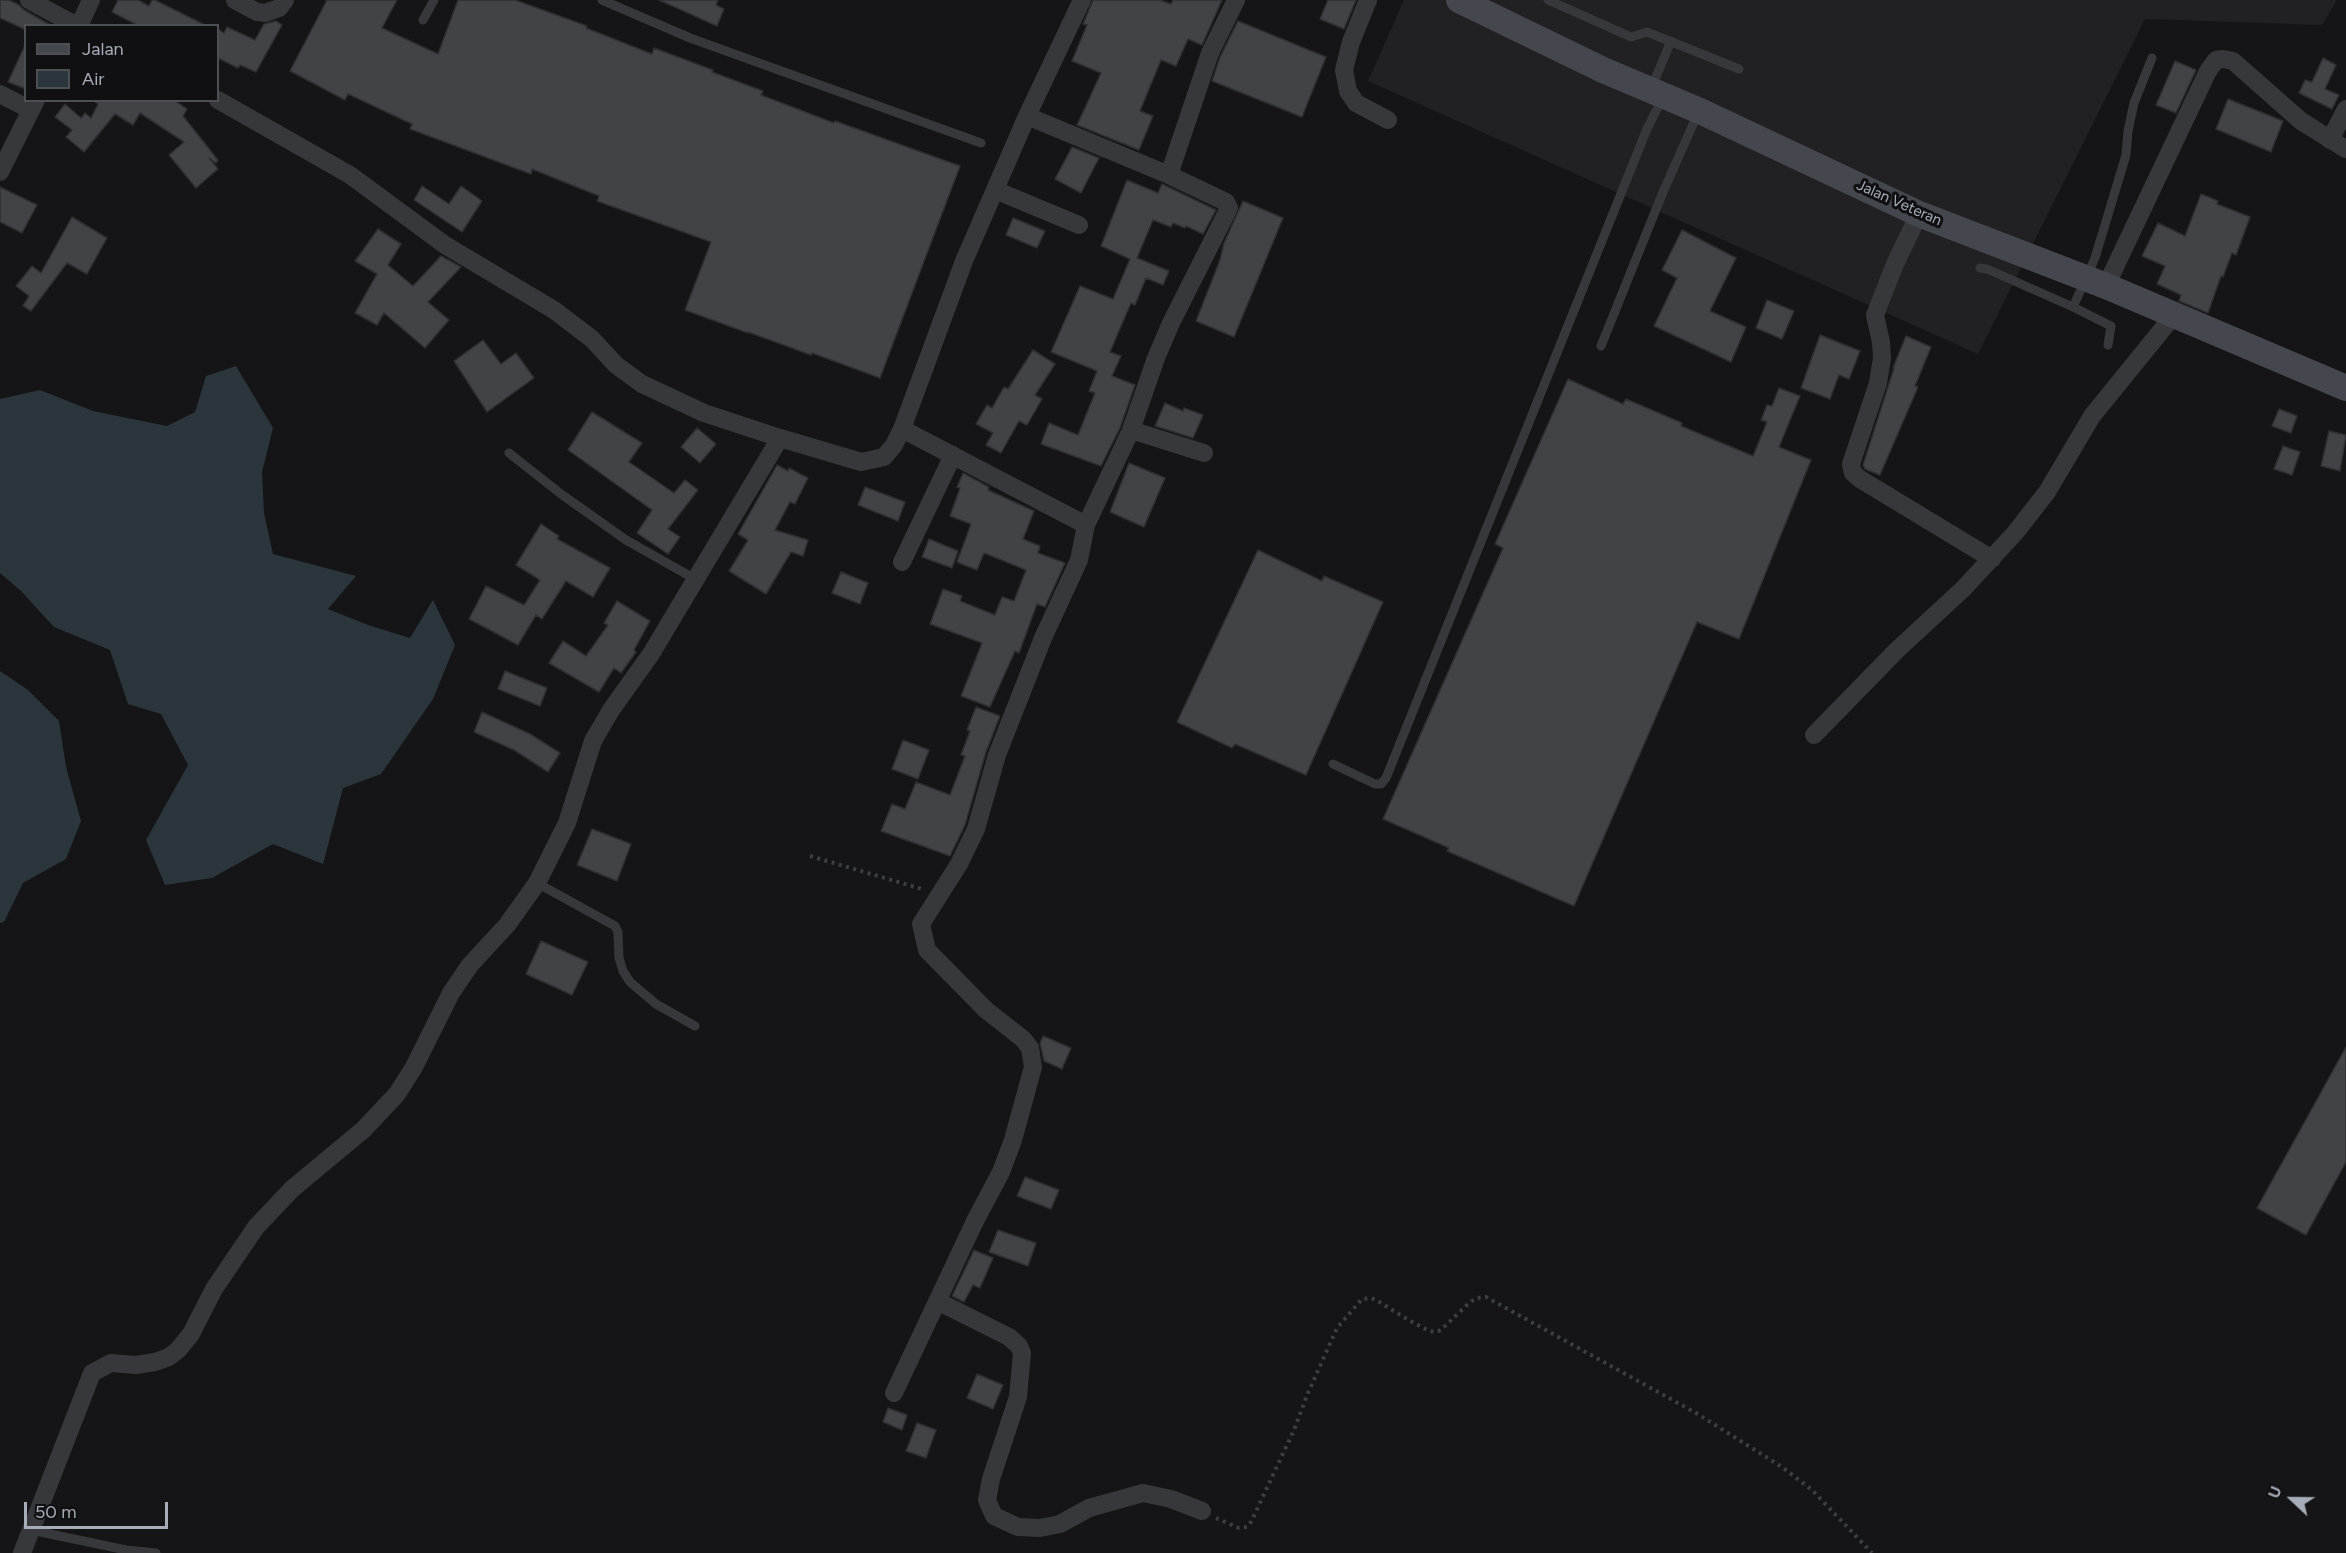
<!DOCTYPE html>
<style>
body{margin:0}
#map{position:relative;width:2346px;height:1553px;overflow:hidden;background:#151517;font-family:Figtree,sans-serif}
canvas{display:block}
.legend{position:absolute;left:24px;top:24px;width:195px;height:78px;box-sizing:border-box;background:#101012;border:2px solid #4c4f54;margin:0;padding:8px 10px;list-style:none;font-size:18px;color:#a6adb8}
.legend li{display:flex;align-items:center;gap:12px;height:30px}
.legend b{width:30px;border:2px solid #4c4f54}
.north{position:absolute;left:2262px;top:1469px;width:60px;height:60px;-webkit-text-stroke:4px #101012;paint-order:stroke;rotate:292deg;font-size:16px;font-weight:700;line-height:24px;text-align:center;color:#a6adb8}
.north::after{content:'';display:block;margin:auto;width:21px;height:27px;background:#a6adb8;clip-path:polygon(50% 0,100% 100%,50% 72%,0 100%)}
.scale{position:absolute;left:24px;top:1502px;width:144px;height:27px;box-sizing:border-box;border:3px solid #a6adb8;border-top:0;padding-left:8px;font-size:18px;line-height:21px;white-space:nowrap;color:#a6adb8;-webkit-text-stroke:4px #101012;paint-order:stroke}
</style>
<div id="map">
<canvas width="2346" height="1553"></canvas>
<ul class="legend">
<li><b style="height:8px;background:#44474d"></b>Jalan</li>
<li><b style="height:16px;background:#2b363c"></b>Air</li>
</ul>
<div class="north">U</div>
<div class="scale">50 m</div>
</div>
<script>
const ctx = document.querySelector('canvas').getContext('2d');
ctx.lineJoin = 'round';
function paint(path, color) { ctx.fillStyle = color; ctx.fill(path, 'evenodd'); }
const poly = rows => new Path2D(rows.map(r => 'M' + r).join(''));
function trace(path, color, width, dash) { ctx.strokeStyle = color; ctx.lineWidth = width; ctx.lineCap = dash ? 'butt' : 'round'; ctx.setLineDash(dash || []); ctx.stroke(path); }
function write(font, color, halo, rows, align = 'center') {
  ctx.font = font + ' Figtree,sans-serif'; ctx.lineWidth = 6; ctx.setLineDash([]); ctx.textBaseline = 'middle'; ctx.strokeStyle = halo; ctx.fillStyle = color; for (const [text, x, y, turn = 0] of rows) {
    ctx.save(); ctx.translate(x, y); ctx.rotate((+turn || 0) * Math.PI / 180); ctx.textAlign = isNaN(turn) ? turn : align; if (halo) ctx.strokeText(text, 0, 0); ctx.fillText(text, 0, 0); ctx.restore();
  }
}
paint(poly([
 [1404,0,2337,0,2322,25,2145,19,1978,354,1368,81]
]), '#212124');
paint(poly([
 [236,366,273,428,262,472,264,513,273,554,356,576,328,609,368,625,410,638,433,600,455,645,433,699,381,774,343,788,323,864,273,844,212,878,165,885,146,840,188,765,161,714,128,704,110,650,54,627,21,591,0,573,0,399,40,390,93,411,167,426,195,412,206,376],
 [0,671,28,690,59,721,66,767,81,821,66,859,23,883,4,922,0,923]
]), '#2b363c');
const building = poly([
 [0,0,9,0,19,5,24,10,52,26,26,26,26,30,0,18,0,0],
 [118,0,138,0,149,6,152,0,155,0,207,26,139,26,112,12,118,0],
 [327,0,397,0,382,28,438,54,458,0,515,0,587,26,586,28,652,54,654,48,713,70,712,72,763,91,761,95,834,123,835,121,960,166,880,378,812,353,811,355,748,332,748,333,685,310,711,242,597,201,599,196,532,169,531,174,410,129,412,124,348,94,345,100,290,71,327,0],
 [659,0,718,0,716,5,724,9,717,26,659,0],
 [1093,0,1160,0,1171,4,1173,0,1222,0,1202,45,1188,39,1176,66,1161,60,1140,111,1153,116,1139,150,1077,125,1101,73,1072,61,1087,25,1083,24,1093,0],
 [1328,0,1356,0,1344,29,1320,19,1328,0],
 [276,21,282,25,256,72,240,65,238,68,218,58,218,29,224,33,227,27,255,40,264,24,276,21],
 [1238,21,1326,57,1302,117,1212,81,1220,57,1238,21],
 [26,43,26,89,8,82,26,43],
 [2323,58,2336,65,2325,89,2339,95,2332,109,2299,93,2305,80,2312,82,2323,58],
 [2175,61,2196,70,2176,113,2156,105,2175,61],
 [2228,99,2283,121,2271,152,2216,129,2228,99],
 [92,100,174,100,187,109,183,116,218,160,216,163,209,158,218,169,196,188,169,155,184,142,140,113,133,125,115,114,84,152,66,137,72,130,55,117,65,104,81,118,85,113,91,118,98,104,92,100],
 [1072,147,1099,158,1081,193,1055,179,1072,147],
 [1127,180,1158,193,1162,184,1216,210,1203,234,1186,226,1185,228,1173,223,1171,227,1153,220,1137,258,1169,271,1163,285,1146,278,1135,305,1131,303,1110,352,1121,356,1112,376,1135,385,1120,428,1101,466,1041,444,1049,423,1078,435,1095,393,1089,391,1097,371,1051,352,1080,286,1113,299,1130,259,1101,246,1127,180],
 [422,186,449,204,461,186,482,201,462,232,414,200,422,186],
 [0,187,37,205,22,233,0,222,0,187],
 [2201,194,2218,201,2217,204,2250,217,2236,255,2232,253,2223,277,2221,276,2208,313,2179,301,2181,295,2157,284,2165,266,2142,256,2158,223,2185,236,2201,194],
 [1243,201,1283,218,1234,337,1196,321,1220,260,1224,243,1243,201],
 [72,217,107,238,87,274,67,263,31,311,23,306,29,296,16,286,32,266,41,273,72,217],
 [1013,218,1045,231,1037,248,1006,235,1013,218],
 [378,229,401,244,388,265,413,286,441,256,461,267,428,302,449,320,425,348,384,313,377,325,355,313,377,274,355,261,378,229],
 [1682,230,1736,258,1710,311,1746,327,1731,362,1654,326,1677,278,1662,270,1682,230],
 [1767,300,1794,311,1782,339,1756,328,1767,300],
 [1820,335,1860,351,1849,379,1839,375,1830,399,1801,388,1820,335],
 [1906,336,1931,347,1915,386,1918,387,1880,475,1865,469,1863,465,1894,368,1893,368,1906,336],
 [483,340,501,364,516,353,534,378,487,412,454,361,483,340],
 [1033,350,1055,364,1035,395,1042,399,1027,425,1019,421,1001,453,986,445,993,433,976,424,987,405,992,408,1004,387,1008,389,1033,350],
 [1568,379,1623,404,1626,399,1682,423,1681,426,1753,456,1767,422,1761,420,1767,405,1772,406,1779,388,1800,396,1779,447,1811,460,1739,639,1697,622,1574,906,1447,851,1449,848,1383,819,1503,548,1495,544,1568,379],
 [1165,403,1183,411,1184,408,1203,415,1193,438,1155,426,1165,403],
 [2279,409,2297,416,2291,433,2272,426,2279,409],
 [592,412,642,443,629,462,674,493,685,480,698,490,668,529,680,537,668,554,637,533,652,510,568,450,592,412],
 [697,428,716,444,700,463,681,447,697,428],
 [2329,431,2346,435,2340,471,2321,466,2329,431],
 [2283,446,2300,452,2292,475,2274,469,2283,446],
 [1129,463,1165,478,1144,527,1110,512,1129,463],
 [777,465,788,471,789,468,808,478,795,504,790,502,775,530,808,540,803,556,791,552,766,594,729,571,748,540,738,534,777,465],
 [963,473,989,487,988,490,1034,511,1023,539,1040,546,1038,553,1065,563,1045,607,1037,604,1019,653,1015,651,990,707,961,696,982,643,930,624,943,589,962,596,960,601,995,615,1002,597,1014,601,1026,570,984,553,977,570,957,562,971,524,950,516,960,488,957,487,963,473],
 [865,487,905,502,898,521,858,505,865,487],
 [541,524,559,536,557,539,610,568,593,597,566,581,542,619,536,615,518,645,469,619,486,586,524,605,540,580,516,565,541,524],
 [929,539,958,551,952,568,922,557,929,539],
 [1258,550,1322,581,1324,576,1383,602,1306,775,1235,744,1232,748,1177,722,1258,550],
 [841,572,868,583,860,604,832,593,841,572],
 [617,601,650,621,634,650,636,652,621,673,614,668,599,692,549,663,563,641,586,656,608,625,604,623,617,601],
 [505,671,547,688,540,706,498,689,505,671],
 [976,707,1000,716,986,752,965,825,950,856,881,831,892,804,905,809,916,782,950,795,965,756,961,755,970,731,967,730,976,707],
 [482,712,530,734,560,753,548,772,514,750,474,732,482,712],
 [903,740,929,750,918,779,892,769,903,740],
 [592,829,631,844,617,881,577,865,592,829],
 [541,941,588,962,572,995,526,974,541,941],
 [1043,1036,1071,1048,1062,1069,1044,1061,1040,1043,1043,1036],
 [2346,1047,2346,1162,2306,1235,2257,1208,2346,1047],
 [1025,1177,1059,1190,1051,1209,1017,1196,1025,1177],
 [998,1230,1036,1243,1028,1266,989,1252,998,1230],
 [974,1250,993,1258,980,1288,973,1285,964,1302,952,1296,974,1250],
 [977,1374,1003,1385,993,1409,967,1398,977,1374],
 [888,1408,907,1415,902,1430,883,1422,888,1408],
 [917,1423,936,1430,926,1458,906,1451,917,1423]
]);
paint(building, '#414347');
trace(building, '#2f2f33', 1.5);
trace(poly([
 [810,856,922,889],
 [1216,1518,1239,1528,1247,1527,1251,1522,1294,1430,1308,1393,1337,1328,1362,1299,1371,1298,1376,1300,1407,1319,1429,1331,1436,1332,1441,1330,1470,1302,1477,1298,1486,1297,1696,1413,1782,1467,1812,1490,1872,1553]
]), '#3c3f44', 4, [3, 4.5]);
trace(poly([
 [602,0,690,38,981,143],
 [1548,0,1631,37,1647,32,1739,69],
 [423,20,434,0],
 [1651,89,1671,41],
 [1980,268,1987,269,2073,307],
 [2108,345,2111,326,2073,307,2095,258,2126,155,2128,131,2134,103,2152,58],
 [1601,346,1663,192,1698,113],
 [509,453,561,494,626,540,695,579],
 [1333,764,1375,784,1381,784,1386,778,1647,129,1663,97],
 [537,883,615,926,618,932,619,958,623,971,630,982,656,1004,695,1026],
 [31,1530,126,1550,156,1553]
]), '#36383c', 9);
trace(poly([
 [29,0,77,26],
 [235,0,257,12,265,13,279,8,285,0],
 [1368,0,1351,42,1344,70,1348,91,1356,103,1388,120],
 [79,26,91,0],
 [0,94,31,110],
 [218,100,350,175,445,245,554,310,592,339,616,365,642,384,704,413,780,438],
 [2330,140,2346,109],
 [0,172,36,100],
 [1169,175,1210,53,1236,0],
 [995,190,1079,225],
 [1919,214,1895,264,1875,315,1881,342,1882,358,1878,383,1851,464,1853,473,1860,479,1992,559],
 [2106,286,2208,71,2216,60,2223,59,2233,61,2301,121,2346,149],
 [902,429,1086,525],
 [1131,430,1204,453],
 [902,562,953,455],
 [1814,735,1897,650,1963,589,2015,533,2047,492,2092,416,2174,315],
 [939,1302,1009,1337,1019,1346,1022,1353,1018,1397,991,1479,987,1500,994,1516,1018,1527,1040,1528,1060,1524,1089,1508,1143,1493,1171,1499,1202,1511],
 [894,1393,975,1221,1001,1172,1013,1140,1033,1067,1030,1048,1023,1039,986,1010,927,950,921,924,959,864,976,829,997,755,1043,638,1079,560,1086,525,1131,430,1156,358,1171,323,1229,208,1226,202,1169,175,1027,116],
 [22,1553,92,1373,111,1363,136,1365,155,1362,169,1357,178,1350,191,1334,214,1289,256,1227,292,1189,363,1130,397,1094,414,1067,451,993,470,965,507,925,537,883,567,823,593,741,611,710,651,654,780,438,861,462,884,457,894,445,902,429,964,261,1027,116,1082,0]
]), '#36383c', 18);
trace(poly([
 [1459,0,1603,70,1700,111,1919,214,2106,286,2346,388]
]), '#44474d', 26);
write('15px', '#a6adb8', '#101012', [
 ["Jalan Veteran",1899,203,24]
]);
</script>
